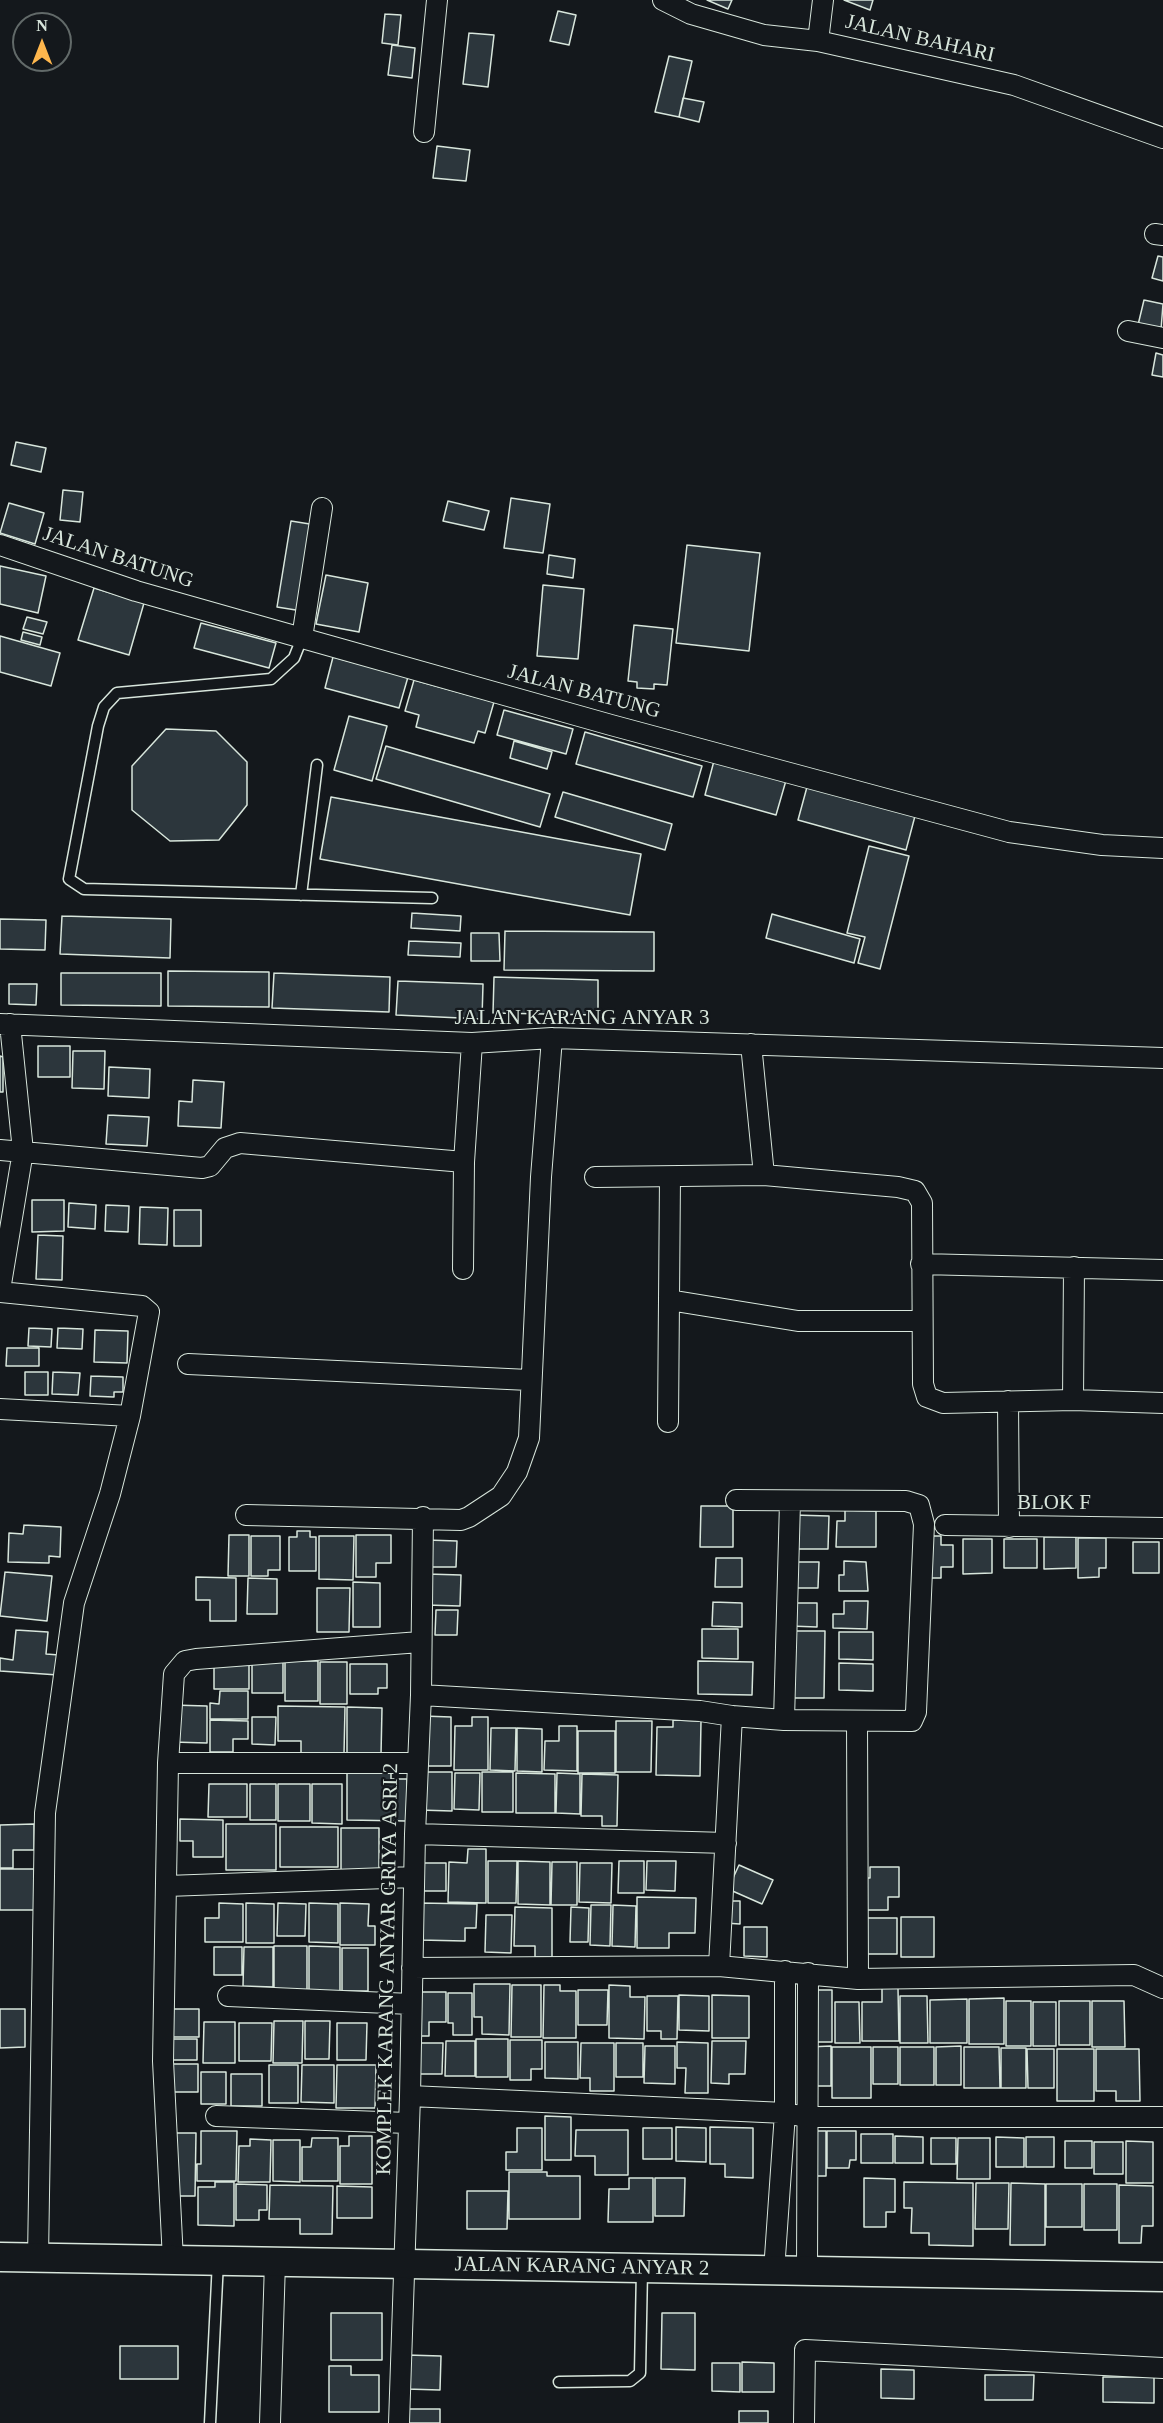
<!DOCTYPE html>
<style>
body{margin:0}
#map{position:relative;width:1163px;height:2423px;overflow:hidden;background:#14181c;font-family:"Times New Roman",serif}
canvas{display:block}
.north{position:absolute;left:12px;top:12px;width:60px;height:60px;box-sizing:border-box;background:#14181c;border:2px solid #626a69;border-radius:50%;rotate:0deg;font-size:16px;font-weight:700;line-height:24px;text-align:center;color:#d8e6dc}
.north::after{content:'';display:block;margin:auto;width:21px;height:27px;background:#ffb74d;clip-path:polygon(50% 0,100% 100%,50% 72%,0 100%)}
</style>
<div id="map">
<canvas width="1163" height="2423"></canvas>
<div class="north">N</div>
</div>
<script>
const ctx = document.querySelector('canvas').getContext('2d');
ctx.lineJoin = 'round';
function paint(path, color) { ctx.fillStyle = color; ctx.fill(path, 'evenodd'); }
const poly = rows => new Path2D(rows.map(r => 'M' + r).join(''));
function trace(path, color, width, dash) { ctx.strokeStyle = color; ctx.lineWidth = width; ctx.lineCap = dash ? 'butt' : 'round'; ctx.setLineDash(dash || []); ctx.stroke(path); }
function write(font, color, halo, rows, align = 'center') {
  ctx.font = font + ' "Times New Roman",serif'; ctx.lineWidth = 4.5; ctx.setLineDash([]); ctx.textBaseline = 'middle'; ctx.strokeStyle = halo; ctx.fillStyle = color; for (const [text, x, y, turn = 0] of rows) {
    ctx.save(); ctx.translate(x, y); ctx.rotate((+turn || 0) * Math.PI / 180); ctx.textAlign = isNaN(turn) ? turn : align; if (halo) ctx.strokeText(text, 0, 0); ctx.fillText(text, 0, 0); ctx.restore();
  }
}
const building = poly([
 [707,0,732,0,728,9,707,0],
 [844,0,873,0,870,10,844,0],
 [558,11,576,15,569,45,550,41,558,11],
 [385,14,401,15,398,45,382,43,385,14],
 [469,33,494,35,488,87,463,84,469,33],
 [392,45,415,48,412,78,388,75,392,45],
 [669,56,692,61,679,117,655,112,669,56],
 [683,98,704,102,699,122,679,117,683,98],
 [437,146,470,150,466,181,433,178,437,146],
 [1158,256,1163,257,1163,281,1152,278,1158,256],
 [1144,300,1163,304,1161,330,1138,325,1144,300],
 [1156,353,1163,355,1163,377,1152,375,1156,353],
 [16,442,46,448,41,472,11,465,16,442],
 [63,490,83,492,80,522,60,520,63,490],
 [511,498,550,504,543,553,504,548,511,498],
 [448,501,489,511,484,530,443,521,448,501],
 [9,503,44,513,35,544,0,533,9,503],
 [291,521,316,525,302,611,277,607,291,521],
 [687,545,760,553,749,651,676,643,687,545],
 [549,555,575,559,573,578,547,574,549,555],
 [0,566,46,576,38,613,0,604,0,566],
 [326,575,368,583,359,632,316,624,326,575],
 [543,585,584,589,578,659,537,656,543,585],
 [94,588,144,603,129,655,78,640,94,588],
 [27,617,47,622,43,634,23,629,27,617],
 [201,623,276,643,269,668,194,648,201,623],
 [634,625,673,629,667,685,654,684,654,689,637,688,637,682,628,681,634,625],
 [23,632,42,637,40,645,21,640,23,632],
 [0,636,60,653,51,686,0,672,0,636],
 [333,657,408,677,399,708,325,688,333,657],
 [414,680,494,702,485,733,478,731,474,743,416,727,419,715,405,711,414,680],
 [504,710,573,729,566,754,497,735,504,710],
 [349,716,387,726,372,781,334,770,349,716],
 [166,729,216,731,247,762,247,805,219,840,170,841,132,810,132,766,166,729],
 [585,732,702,766,693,797,576,764,585,732],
 [514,741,552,752,547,769,510,758,514,741],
 [386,746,550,794,540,827,376,779,386,746],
 [715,757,787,777,776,815,705,795,715,757],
 [807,787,915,816,906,850,798,820,807,787],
 [563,792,672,824,665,850,555,817,563,792],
 [331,797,641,854,630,915,320,859,331,797],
 [869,846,909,856,880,969,858,963,865,937,847,933,869,846],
 [412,913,461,916,460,931,411,928,412,913],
 [772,914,860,939,854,963,766,938,772,914],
 [62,916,171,919,170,958,60,954,62,916],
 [0,919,46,920,45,950,0,949,0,919],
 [505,931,654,932,654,971,504,970,505,931],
 [471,933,499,933,500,961,471,961,471,933],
 [409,941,461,943,460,957,408,955,409,941],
 [168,971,269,972,269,1007,168,1006,168,971],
 [61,973,161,973,161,1006,61,1005,61,973],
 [274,973,390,977,389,1012,272,1008,274,973],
 [494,977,598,980,598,1015,493,1013,494,977],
 [398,981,483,984,482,1019,396,1015,398,981],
 [9,984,37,984,36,1005,9,1004,9,984],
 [38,1046,70,1046,70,1077,38,1077,38,1046],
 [73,1051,105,1051,104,1089,72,1088,73,1051],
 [0,1056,3,1057,3,1092,0,1092,0,1056],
 [109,1067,150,1069,149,1098,108,1096,109,1067],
 [193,1080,224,1082,221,1128,178,1126,179,1101,192,1102,193,1080],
 [108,1115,149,1117,147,1146,106,1144,108,1115],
 [32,1200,64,1200,64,1231,32,1232,32,1200],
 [69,1203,96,1205,95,1229,68,1227,69,1203],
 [106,1205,129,1206,128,1232,105,1231,106,1205],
 [140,1207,168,1208,167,1245,139,1244,140,1207],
 [174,1210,201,1210,201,1246,174,1246,174,1210],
 [38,1235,63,1236,62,1280,36,1279,38,1235],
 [29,1328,52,1329,51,1347,28,1346,29,1328],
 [58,1328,83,1329,82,1349,57,1348,58,1328],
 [95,1330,128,1331,127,1363,94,1362,95,1330],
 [7,1348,39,1348,39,1366,6,1366,7,1348],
 [25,1372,48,1372,48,1395,25,1395,25,1372],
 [53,1372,80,1373,78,1395,52,1394,53,1372],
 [91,1376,123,1377,123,1392,114,1392,114,1397,90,1396,91,1376],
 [701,1506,733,1506,733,1547,700,1547,701,1506],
 [845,1510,876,1511,876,1547,836,1547,837,1521,845,1521,845,1510],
 [793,1515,829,1516,828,1549,792,1549,793,1515],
 [24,1525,61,1527,60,1557,49,1556,49,1563,8,1562,9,1533,23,1534,24,1525],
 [297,1531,310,1531,310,1537,316,1537,316,1571,289,1571,289,1537,297,1537,297,1531],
 [229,1535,249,1535,249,1576,228,1576,229,1535],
 [356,1535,391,1535,391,1563,376,1563,376,1577,356,1577,356,1535],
 [251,1536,280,1536,280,1570,268,1570,268,1576,251,1576,251,1536],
 [319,1536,354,1536,353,1580,319,1579,319,1536],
 [924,1536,941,1536,941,1545,953,1545,953,1567,941,1567,941,1578,925,1578,924,1536],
 [1044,1537,1076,1537,1076,1568,1044,1569,1044,1537],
 [1078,1538,1106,1538,1106,1568,1099,1568,1099,1577,1078,1578,1078,1538],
 [963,1539,992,1539,992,1573,963,1574,963,1539],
 [1004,1539,1037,1539,1037,1568,1004,1568,1004,1539],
 [427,1540,457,1541,456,1567,426,1567,427,1540],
 [1133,1542,1159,1542,1159,1573,1133,1573,1133,1542],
 [716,1558,742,1558,742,1587,715,1587,716,1558],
 [844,1561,866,1562,868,1591,839,1591,839,1575,844,1575,844,1561],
 [791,1562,819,1562,818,1588,791,1588,791,1562],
 [5,1572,52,1576,47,1621,0,1616,5,1572],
 [427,1574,461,1575,460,1606,426,1605,427,1574],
 [196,1577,236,1578,236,1621,210,1621,210,1600,196,1600,196,1577],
 [248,1578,277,1579,277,1614,247,1614,248,1578],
 [353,1582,380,1583,380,1627,353,1627,353,1582],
 [317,1588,350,1588,349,1632,317,1632,317,1588],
 [844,1601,868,1601,867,1629,833,1628,833,1614,844,1614,844,1601],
 [713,1602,742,1603,742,1627,712,1626,713,1602],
 [790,1603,817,1603,817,1627,790,1626,790,1603],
 [436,1610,458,1610,457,1635,435,1635,436,1610],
 [702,1629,738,1629,738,1659,702,1658,702,1629],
 [16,1630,48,1632,46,1654,59,1655,58,1675,0,1671,0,1658,13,1660,16,1630],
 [791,1631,825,1631,824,1698,790,1698,791,1631],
 [839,1632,873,1632,873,1660,839,1659,839,1632],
 [285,1661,318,1661,318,1701,285,1701,285,1661],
 [698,1661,753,1662,752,1695,698,1694,698,1661],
 [214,1662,249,1662,249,1689,214,1689,214,1662],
 [252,1662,283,1662,283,1693,252,1693,252,1662],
 [320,1662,347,1662,347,1704,320,1704,320,1662],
 [839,1663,873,1664,873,1691,839,1690,839,1663],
 [350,1664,387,1664,387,1688,378,1688,378,1694,350,1694,350,1664],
 [220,1691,248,1691,248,1719,210,1719,210,1703,219,1704,220,1691],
 [172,1705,207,1706,207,1743,172,1742,172,1705],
 [278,1706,345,1707,344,1754,301,1753,301,1741,278,1741,278,1706],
 [347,1707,382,1708,381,1755,347,1754,347,1707],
 [423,1716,451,1717,451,1766,423,1766,423,1716],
 [252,1717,276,1717,275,1745,252,1744,252,1717],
 [472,1717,488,1717,488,1770,454,1770,455,1726,472,1726,472,1717],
 [210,1720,248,1721,248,1739,233,1739,233,1752,210,1752,210,1720],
 [673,1720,701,1721,700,1776,656,1775,657,1727,673,1727,673,1720],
 [616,1721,652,1721,651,1772,616,1772,616,1721],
 [559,1726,577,1726,577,1771,544,1770,545,1741,559,1741,559,1726],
 [491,1728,516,1728,515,1771,490,1770,491,1728],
 [517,1728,542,1729,542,1772,517,1771,517,1728],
 [578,1731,615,1731,615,1773,578,1773,578,1731],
 [347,1772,391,1773,391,1779,407,1779,407,1821,347,1820,347,1772],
 [418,1772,452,1772,452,1811,418,1810,418,1772],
 [482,1772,513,1772,513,1812,482,1812,482,1772],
 [455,1773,480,1773,479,1810,454,1809,455,1773],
 [516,1773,555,1774,555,1813,516,1813,516,1773],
 [557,1773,580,1774,580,1814,556,1813,557,1773],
 [582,1774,618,1775,617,1826,602,1826,602,1816,581,1816,582,1774],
 [209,1784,247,1784,247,1817,208,1817,209,1784],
 [250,1784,276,1784,276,1820,250,1820,250,1784],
 [278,1784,310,1784,310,1821,278,1821,278,1784],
 [312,1784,342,1784,342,1824,312,1823,312,1784],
 [180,1819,223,1820,223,1857,193,1857,193,1841,180,1841,180,1819],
 [34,1824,34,1850,13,1850,13,1868,0,1868,0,1825,34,1824],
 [226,1824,276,1824,276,1870,226,1870,226,1824],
 [280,1827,338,1827,338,1867,280,1867,280,1827],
 [341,1828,379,1828,379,1871,341,1870,341,1828],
 [468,1849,486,1849,486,1903,448,1902,449,1862,467,1863,468,1849],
 [488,1861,517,1861,516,1903,488,1903,488,1861],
 [518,1861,550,1862,550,1905,518,1904,518,1861],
 [619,1861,644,1861,644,1893,618,1893,619,1861],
 [647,1861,676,1861,675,1891,646,1890,647,1861],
 [552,1862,577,1862,577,1905,551,1905,552,1862],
 [418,1863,446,1863,446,1891,418,1891,418,1863],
 [580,1863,612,1863,611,1903,579,1902,580,1863],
 [739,1865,773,1880,762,1904,728,1889,739,1865],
 [870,1867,899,1867,899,1897,888,1897,888,1910,859,1910,859,1878,870,1878,870,1867],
 [0,1869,34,1869,34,1910,0,1910,0,1869],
 [637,1897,696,1898,695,1933,669,1933,669,1948,637,1948,637,1897],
 [724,1901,740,1901,740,1924,724,1923,724,1901],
 [219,1903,243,1904,243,1942,205,1942,205,1918,219,1918,219,1903],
 [246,1903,274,1904,274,1943,246,1943,246,1903],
 [278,1903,306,1904,305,1936,277,1936,278,1903],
 [309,1903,338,1904,338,1943,309,1942,309,1903],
 [340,1903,369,1904,368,1926,375,1926,375,1945,340,1945,340,1903],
 [419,1903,477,1904,476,1928,465,1928,465,1941,419,1940,419,1903],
 [591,1905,611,1905,610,1946,590,1945,591,1905],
 [613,1905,636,1906,635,1947,612,1946,613,1905],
 [515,1907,552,1908,552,1957,535,1957,535,1946,514,1946,515,1907],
 [571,1907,589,1908,588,1942,570,1942,571,1907],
 [486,1915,512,1915,511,1953,485,1952,486,1915],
 [901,1917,934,1917,934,1957,901,1957,901,1917],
 [863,1918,897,1918,897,1954,863,1954,863,1918],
 [744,1927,767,1927,767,1957,744,1956,744,1927],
 [274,1946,307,1946,307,1991,274,1990,274,1946],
 [309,1946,340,1947,340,1992,309,1992,309,1946],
 [214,1947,242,1947,242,1975,214,1975,214,1947],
 [244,1947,273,1947,273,1987,243,1986,244,1947],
 [342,1948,368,1948,368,1991,342,1991,342,1948],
 [474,1984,510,1984,509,2035,482,2034,482,2017,474,2017,474,1984],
 [512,1985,541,1985,541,2037,511,2037,512,1985],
 [544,1985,560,1985,560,1991,576,1991,576,2038,543,2038,544,1985],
 [609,1985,630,1986,630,1997,645,1997,644,2039,609,2038,609,1985],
 [882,1988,898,1988,899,2041,862,2041,862,2002,882,2002,882,1988],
 [578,1990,608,1990,607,2025,578,2025,578,1990],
 [809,1990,832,1990,832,2042,809,2042,809,1990],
 [414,1992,446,1992,446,2022,429,2022,429,2036,414,2036,414,1992],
 [448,1993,472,1993,472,2035,453,2035,453,2023,448,2023,448,1993],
 [679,1995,709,1996,709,2031,679,2030,679,1995],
 [712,1995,749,1996,749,2038,712,2038,712,1995],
 [647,1996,678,1996,677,2039,661,2039,661,2031,647,2031,647,1996],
 [900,1996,927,1996,928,2043,900,2043,900,1996],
 [1004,1998,1004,2044,969,2044,969,1999,1004,1998],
 [967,1999,967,2043,930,2043,930,2000,967,1999],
 [1006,2001,1031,2001,1031,2046,1006,2046,1006,2001],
 [1059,2001,1090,2001,1090,2045,1059,2045,1059,2001],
 [1092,2001,1124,2001,1125,2047,1092,2047,1092,2001],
 [835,2002,859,2002,860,2043,835,2043,835,2002],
 [1033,2002,1056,2002,1056,2046,1033,2046,1033,2002],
 [0,2009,25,2009,25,2047,0,2048,0,2009],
 [166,2009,199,2009,199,2037,166,2037,166,2009],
 [274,2021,303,2021,302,2063,273,2063,274,2021],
 [305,2021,330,2021,329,2059,305,2059,305,2021],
 [204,2022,235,2022,235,2063,203,2063,204,2022],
 [239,2023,272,2023,271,2061,239,2061,239,2023],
 [337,2023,367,2023,366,2060,337,2060,337,2023],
 [168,2039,197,2039,197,2060,168,2060,168,2039],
 [476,2039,508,2039,508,2077,476,2077,476,2039],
 [510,2040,542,2040,542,2069,531,2069,531,2080,510,2080,510,2040],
 [446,2041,475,2041,475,2076,445,2076,446,2041],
 [712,2041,746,2041,745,2074,729,2074,729,2084,711,2083,712,2041],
 [545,2042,578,2042,578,2079,545,2078,545,2042],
 [677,2042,708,2043,708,2093,685,2093,686,2068,677,2068,677,2042],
 [414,2043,443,2043,442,2074,413,2074,414,2043],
 [581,2043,614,2043,614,2091,590,2091,590,2078,580,2078,581,2043],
 [616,2043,643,2043,643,2077,616,2077,616,2043],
 [645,2046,675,2046,675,2084,644,2083,645,2046],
 [831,2046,831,2086,808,2086,808,2047,831,2046],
 [961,2046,961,2085,936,2085,936,2047,961,2046],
 [832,2047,871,2047,871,2098,832,2098,832,2047],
 [873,2047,898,2047,898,2084,873,2084,873,2047],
 [900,2047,934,2047,934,2085,900,2085,900,2047],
 [964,2047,999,2047,1000,2088,964,2088,964,2047],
 [1001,2048,1026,2048,1026,2088,1001,2088,1001,2048],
 [1027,2049,1054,2049,1054,2088,1028,2088,1027,2049],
 [1057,2049,1094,2049,1094,2101,1057,2101,1057,2049],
 [1096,2049,1139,2049,1140,2101,1116,2101,1116,2091,1096,2091,1096,2049],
 [169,2064,198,2064,198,2092,169,2092,169,2064],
 [269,2065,298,2065,298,2103,269,2103,269,2065],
 [302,2065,334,2065,334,2103,301,2102,302,2065],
 [337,2065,376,2065,375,2108,336,2108,337,2065],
 [201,2072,226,2072,226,2104,201,2104,201,2072],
 [231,2074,262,2074,262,2106,231,2106,231,2074],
 [545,2116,571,2117,571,2160,545,2160,545,2116],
 [676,2127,706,2128,706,2162,676,2161,676,2127],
 [710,2127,753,2128,753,2178,725,2177,725,2164,710,2164,710,2127],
 [517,2128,542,2128,542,2170,506,2170,506,2152,517,2152,517,2128],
 [643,2128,672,2128,672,2159,643,2159,643,2128],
 [576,2130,628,2130,628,2175,595,2175,595,2156,575,2156,576,2130],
 [201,2131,237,2131,236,2181,197,2181,197,2164,201,2164,201,2131],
 [807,2131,826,2131,826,2176,807,2176,807,2131],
 [827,2131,856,2131,856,2160,850,2160,849,2168,827,2168,827,2131],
 [171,2133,196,2133,195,2196,171,2196,171,2133],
 [861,2134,893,2134,893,2163,861,2163,861,2134],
 [349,2136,372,2136,372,2184,340,2184,340,2146,349,2146,349,2136],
 [895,2136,923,2137,923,2163,895,2163,895,2136],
 [996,2137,1024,2138,1024,2167,996,2167,996,2137],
 [1026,2137,1054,2137,1054,2167,1026,2167,1026,2137],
 [312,2138,338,2138,338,2181,302,2181,302,2147,311,2147,312,2138],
 [931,2138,956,2138,956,2164,931,2164,931,2138],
 [958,2138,990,2138,990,2179,957,2179,958,2138],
 [250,2139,271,2140,270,2182,238,2182,239,2146,250,2146,250,2139],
 [273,2140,300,2140,300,2182,273,2181,273,2140],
 [1065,2141,1092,2141,1092,2168,1065,2168,1065,2141],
 [1126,2141,1153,2142,1153,2183,1126,2183,1126,2141],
 [1094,2142,1123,2142,1123,2174,1094,2174,1094,2142],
 [509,2172,547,2172,547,2176,580,2176,580,2219,509,2219,509,2172],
 [629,2178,653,2178,653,2222,608,2222,609,2189,629,2189,629,2178],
 [655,2178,685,2178,684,2216,655,2216,655,2178],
 [864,2178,895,2179,895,2212,886,2212,886,2227,864,2227,864,2178],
 [215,2182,234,2182,234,2226,198,2225,198,2187,215,2187,215,2182],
 [904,2182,973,2183,973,2246,929,2245,929,2233,911,2233,912,2208,904,2208,904,2182],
 [976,2183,1009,2183,1008,2229,975,2229,976,2183],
 [1011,2183,1045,2184,1045,2245,1010,2245,1011,2183],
 [236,2184,267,2185,267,2210,259,2210,259,2220,236,2220,236,2184],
 [1046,2184,1082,2184,1082,2227,1046,2227,1046,2184],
 [1084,2184,1117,2184,1117,2230,1084,2230,1084,2184],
 [270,2185,333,2186,332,2234,300,2234,300,2219,269,2219,270,2185],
 [1119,2185,1153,2186,1153,2226,1142,2226,1141,2243,1119,2243,1119,2185],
 [337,2186,372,2187,372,2218,337,2218,337,2186],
 [467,2191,508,2191,507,2229,467,2229,467,2191],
 [331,2313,382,2313,382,2360,331,2360,331,2313],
 [662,2313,695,2313,695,2370,661,2369,662,2313],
 [120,2346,178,2346,178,2379,120,2379,120,2346],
 [407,2355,441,2356,440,2390,406,2389,407,2355],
 [742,2362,774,2363,774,2392,742,2392,742,2362],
 [712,2363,740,2363,740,2392,712,2391,712,2363],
 [329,2366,351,2366,351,2375,379,2375,379,2412,329,2412,329,2366],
 [881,2369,914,2370,914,2399,881,2398,881,2369],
 [985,2375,1034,2375,1033,2400,985,2400,985,2375],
 [1103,2377,1154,2377,1154,2403,1103,2402,1103,2377],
 [405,2409,440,2409,440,2423,404,2423,405,2409],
 [739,2411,768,2411,768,2423,739,2423,739,2411]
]);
paint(building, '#2c363c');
trace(building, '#d8e6dc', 1.5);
const lane = poly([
 [302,638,294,658,271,679,117,693,104,707,98,726,69,879,84,889,432,898],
 [301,895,317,765],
 [559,2382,630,2381,640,2373,642,2269],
 [210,2423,218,2261]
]);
const street = poly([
 [663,0,691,14,764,35,818,41,1014,85,1163,138],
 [818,41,823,0],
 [424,132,437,0],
 [1155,234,1163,235],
 [1128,331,1163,338],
 [0,545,136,591,302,638,611,725,1009,832,1102,845,1163,848],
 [302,638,322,508],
 [0,1024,472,1043,552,1038,1163,1058],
 [751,1044,764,1175],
 [0,1150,202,1168,210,1166,225,1148,240,1143,464,1162],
 [595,1177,764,1175,898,1187,915,1191,922,1203,923,1384,927,1397,943,1403,1073,1400,1163,1403],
 [921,1264,1163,1270],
 [463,1269,464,1162,472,1043],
 [0,1290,23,1151,10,1024],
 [0,1292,142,1306,149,1312,130,1416,110,1494,74,1603,45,1813,38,2258],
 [669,1300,798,1321,922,1321],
 [188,1364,529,1380],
 [1073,1400,1074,1267],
 [1008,1401,1009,1527],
 [0,1409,130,1416],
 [668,1422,670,1177],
 [246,1515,461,1520,469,1517,501,1496,517,1472,529,1438,541,1177,552,1038],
 [945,1525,1163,1528],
 [421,1695,700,1711,732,1716,719,1966],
 [732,1716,784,1720,912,1721,916,1712,924,1524,919,1505,906,1501,736,1500],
 [784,1720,790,1502],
 [857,1721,858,1979],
 [168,1763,417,1763],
 [415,1834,726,1843],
 [167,1886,414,1877],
 [412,1968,719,1966,858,1979,1134,1975,1163,1988],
 [228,1996,411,2004],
 [410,2096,785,2113,806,2117,1163,2117],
 [216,2116,408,2123],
 [173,2260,163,2061,168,1763,174,1674,185,1661,196,1659,420,1642],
 [774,2271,785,2113,785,1971],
 [807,2271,808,1973],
 [270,2423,275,2262],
 [399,2423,410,2096,415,1834,421,1695,423,1517],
 [804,2423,805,2350,1163,2368]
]);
const secondary = poly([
 [0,2257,1163,2277]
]);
trace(lane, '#d8e6dc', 13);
trace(street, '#d8e6dc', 22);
trace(secondary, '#d8e6dc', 31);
trace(lane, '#14181c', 10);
trace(street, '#14181c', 20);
trace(secondary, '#14181c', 28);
write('21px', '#d8e6dc', '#14181c', [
 ["JALAN BAHARI",920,39,13],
 ["JALAN BATUNG",118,558,18],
 ["JALAN BATUNG",584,692,15],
 ["JALAN KARANG ANYAR 3",582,1018],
 ["BLOK F",1054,1503],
 ["KOMPLEK KARANG ANYAR GRIYA ASRI 2",388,1969,-89],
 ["JALAN KARANG ANYAR 2",582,2267,1]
]);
</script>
